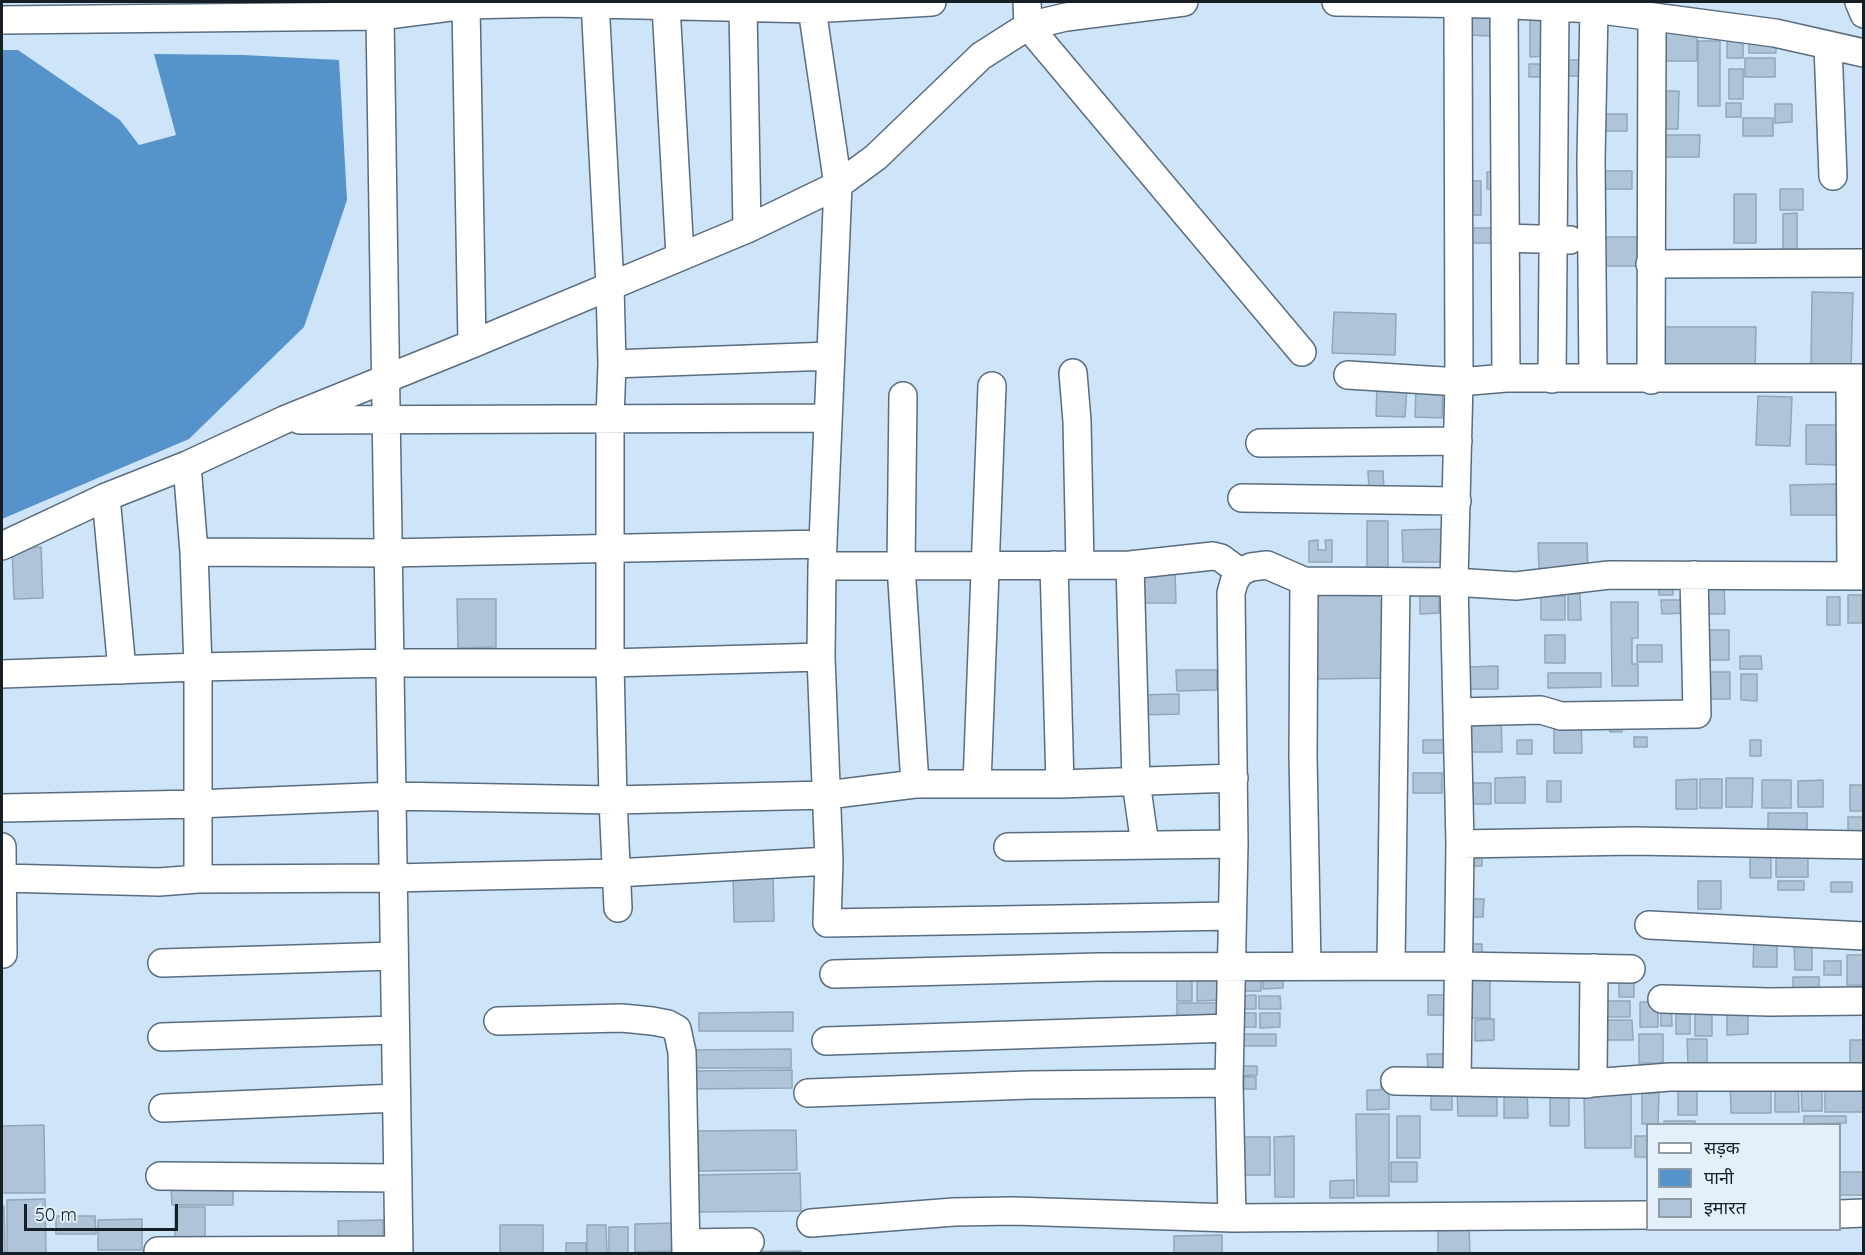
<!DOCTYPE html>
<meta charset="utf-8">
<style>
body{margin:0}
#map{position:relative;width:1865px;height:1255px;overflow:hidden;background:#cee4f9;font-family:Quicksand,"Noto Sans Devanagari",sans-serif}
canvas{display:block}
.frame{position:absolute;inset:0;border:3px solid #171f26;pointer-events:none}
.legend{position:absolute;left:1646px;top:1123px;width:195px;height:108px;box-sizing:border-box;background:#e3f0fc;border:2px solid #919ca6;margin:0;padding:8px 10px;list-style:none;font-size:18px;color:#171f26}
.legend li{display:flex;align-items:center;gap:12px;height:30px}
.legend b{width:30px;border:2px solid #919ca6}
.scale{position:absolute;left:24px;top:1204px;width:154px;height:27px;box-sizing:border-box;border:3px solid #171f26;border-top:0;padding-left:8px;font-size:18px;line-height:21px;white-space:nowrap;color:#171f26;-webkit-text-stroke:4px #e3f0fc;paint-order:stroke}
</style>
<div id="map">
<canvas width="1865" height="1255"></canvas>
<div class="frame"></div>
<ul class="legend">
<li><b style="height:8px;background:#fff"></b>सड़क</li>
<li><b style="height:16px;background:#5693ca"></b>पानी</li>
<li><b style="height:16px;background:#afc4d8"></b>इमारत</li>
</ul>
<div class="scale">50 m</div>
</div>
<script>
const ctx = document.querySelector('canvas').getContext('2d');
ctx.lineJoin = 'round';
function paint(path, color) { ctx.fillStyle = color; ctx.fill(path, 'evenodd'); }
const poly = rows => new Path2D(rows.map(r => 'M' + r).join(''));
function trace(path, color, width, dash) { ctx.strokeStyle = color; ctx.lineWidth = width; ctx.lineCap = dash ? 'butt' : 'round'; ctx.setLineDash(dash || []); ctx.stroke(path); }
paint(poly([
 [2,50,18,50,120,120,139,145,176,135,154,54,243,55,339,60,347,200,304,327,189,439,2,519]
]), '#5693ca');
const building = poly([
 [1464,8,1496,8,1495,36,1464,35,1464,8],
 [1530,20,1547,20,1547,56,1530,57,1530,20],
 [1653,32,1697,32,1697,61,1653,61,1653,32],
 [1749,37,1776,37,1776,53,1749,53,1749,37],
 [1727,40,1743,40,1743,58,1727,58,1727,40],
 [1698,41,1720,41,1720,106,1698,106,1698,41],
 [1745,58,1775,58,1775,77,1745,77,1745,58],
 [1557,60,1589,60,1589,76,1557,76,1557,60],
 [1529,64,1546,64,1546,77,1529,77,1529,64],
 [1729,69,1743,69,1743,99,1729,99,1729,69],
 [1654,91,1679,91,1678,129,1653,129,1654,91],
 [1726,103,1741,103,1741,117,1726,117,1726,103],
 [1775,104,1792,104,1792,122,1775,123,1775,104],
 [1602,114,1627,114,1627,131,1602,131,1602,114],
 [1743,118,1773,118,1773,136,1743,136,1743,118],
 [1660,135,1700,135,1699,157,1660,157,1660,135],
 [1593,171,1632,171,1632,189,1593,189,1593,171],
 [1487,172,1501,172,1501,189,1487,189,1487,172],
 [1461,181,1481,181,1481,215,1461,215,1461,181],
 [1780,189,1803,189,1803,210,1780,210,1780,189],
 [1734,194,1756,194,1756,243,1734,243,1734,194],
 [1797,213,1797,251,1783,251,1783,214,1797,213],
 [1463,228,1500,228,1500,243,1463,243,1463,228],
 [1599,237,1637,237,1637,266,1599,266,1599,237],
 [1812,292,1853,293,1851,367,1811,366,1812,292],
 [1334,312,1396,314,1395,355,1332,353,1334,312],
 [1655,327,1756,327,1755,370,1655,370,1655,327],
 [1377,385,1407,387,1405,417,1376,416,1377,385],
 [1416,385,1443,387,1442,418,1415,417,1416,385],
 [1758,396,1792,397,1790,446,1756,445,1758,396],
 [1806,425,1838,425,1838,465,1806,464,1806,425],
 [1368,471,1383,471,1384,490,1369,491,1368,471],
 [1839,484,1839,515,1791,515,1790,485,1839,484],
 [1367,521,1388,521,1388,577,1367,577,1367,521],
 [1449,529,1449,562,1403,562,1402,530,1449,529],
 [1318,540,1318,550,1326,550,1325,540,1332,540,1332,562,1309,562,1309,541,1318,540],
 [1538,543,1587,543,1588,570,1539,570,1538,543],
 [41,547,43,598,14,599,12,549,41,547],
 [1141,571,1175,571,1176,603,1141,603,1141,571],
 [1659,578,1673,578,1673,595,1659,595,1659,578],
 [1697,580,1724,580,1725,614,1697,614,1697,580],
 [1386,584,1388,678,1316,679,1315,586,1386,584],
 [1420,589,1439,589,1439,613,1420,614,1420,589],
 [1568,594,1580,594,1581,620,1568,620,1568,594],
 [1848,595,1862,595,1862,623,1848,623,1848,595],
 [1541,596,1565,596,1565,620,1541,620,1541,596],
 [1827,597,1840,597,1840,625,1827,625,1827,597],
 [457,599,496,599,496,647,458,648,457,599],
 [1661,600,1685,600,1685,613,1662,614,1661,600],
 [1611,602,1638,602,1638,638,1632,638,1632,664,1638,664,1638,686,1612,686,1611,602],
 [1700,630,1729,630,1729,660,1700,660,1700,630],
 [1545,635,1565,635,1565,663,1545,663,1545,635],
 [1637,645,1662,645,1662,662,1637,662,1637,645],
 [1740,656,1761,656,1762,669,1740,669,1740,656],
 [1498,666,1498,689,1469,689,1469,667,1498,666],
 [1176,670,1217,670,1217,690,1177,691,1176,670],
 [1699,672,1730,672,1730,699,1699,699,1699,672],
 [1548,673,1601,673,1601,687,1548,688,1548,673],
 [1741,674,1757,674,1757,701,1741,700,1741,674],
 [1179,694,1179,714,1139,715,1138,695,1179,694],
 [1463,715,1501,715,1502,752,1463,752,1463,715],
 [1610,717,1621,718,1622,732,1610,732,1610,717],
 [1554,718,1581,718,1582,753,1554,753,1554,718],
 [1634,737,1647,737,1647,747,1634,747,1634,737],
 [1423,740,1447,740,1448,753,1423,753,1423,740],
 [1517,740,1532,740,1532,754,1517,754,1517,740],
 [1750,740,1761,740,1761,756,1750,756,1750,740],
 [1413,773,1442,773,1442,793,1413,793,1413,773],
 [1525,777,1525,803,1495,803,1495,778,1525,777],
 [1726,778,1753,778,1752,807,1726,807,1726,778],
 [1697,779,1697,809,1676,809,1676,780,1697,779],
 [1700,779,1722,779,1722,808,1700,808,1700,779],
 [1762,780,1791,780,1791,808,1762,808,1762,780],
 [1823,780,1823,807,1798,807,1798,781,1823,780],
 [1547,781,1561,781,1561,802,1547,802,1547,781],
 [1463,783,1491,783,1491,804,1463,804,1463,783],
 [1850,785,1864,785,1864,811,1850,811,1850,785],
 [1768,813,1807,813,1807,840,1768,840,1768,813],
 [1848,817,1864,817,1864,841,1848,841,1848,817],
 [1750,850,1771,850,1771,878,1750,878,1750,850],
 [1468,853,1482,853,1482,866,1468,866,1468,853],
 [1776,855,1808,855,1808,877,1776,877,1776,855],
 [773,872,774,921,734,922,733,873,773,872],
 [1698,881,1721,881,1721,909,1698,909,1698,881],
 [1778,881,1804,881,1804,890,1778,890,1778,881],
 [1831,882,1852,882,1852,892,1831,892,1831,882],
 [1468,899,1484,899,1483,917,1467,917,1468,899],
 [1777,937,1777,967,1753,967,1754,938,1777,937],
 [1471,944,1482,944,1482,960,1471,960,1471,944],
 [1794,944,1812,944,1812,970,1795,970,1794,944],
 [1847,955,1864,955,1864,985,1847,985,1847,955],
 [1824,961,1841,961,1841,975,1824,975,1824,961],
 [1197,970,1225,970,1225,1000,1197,1001,1197,970],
 [1472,970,1490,970,1490,1018,1472,1018,1472,970],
 [1239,973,1261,973,1261,991,1239,991,1239,973],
 [1283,973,1283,988,1263,989,1263,974,1283,973],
 [1619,973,1634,973,1634,997,1619,997,1619,973],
 [1177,975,1192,975,1192,1001,1177,1001,1177,975],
 [1793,977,1819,977,1819,995,1793,995,1793,977],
 [1256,995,1256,1009,1237,1009,1237,996,1256,995],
 [1428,995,1446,995,1446,1015,1428,1015,1428,995],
 [1259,996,1280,996,1281,1009,1259,1009,1259,996],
 [1595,1001,1630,1001,1630,1017,1595,1017,1595,1001],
 [1661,1001,1671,1001,1672,1026,1661,1026,1661,1001],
 [1640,1002,1658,1002,1658,1027,1640,1027,1640,1002],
 [1177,1003,1224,1003,1224,1025,1177,1025,1177,1003],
 [1676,1007,1690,1007,1690,1034,1676,1034,1676,1007],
 [1695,1007,1712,1007,1712,1036,1695,1036,1695,1007],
 [1727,1007,1748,1007,1748,1034,1727,1035,1727,1007],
 [793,1012,793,1031,699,1031,699,1013,793,1012],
 [1238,1013,1256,1013,1256,1027,1238,1027,1238,1013],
 [1260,1013,1280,1013,1280,1027,1260,1028,1260,1013],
 [1494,1019,1494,1040,1475,1041,1475,1020,1494,1019],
 [1603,1020,1632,1020,1633,1040,1603,1040,1603,1020],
 [1238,1034,1276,1034,1276,1046,1239,1046,1238,1034],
 [1639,1034,1663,1034,1663,1063,1639,1063,1639,1034],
 [1687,1039,1707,1039,1707,1064,1688,1064,1687,1039],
 [1850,1040,1864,1040,1864,1064,1850,1064,1850,1040],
 [791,1049,791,1068,688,1068,688,1050,791,1049],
 [1427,1054,1448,1054,1448,1069,1428,1069,1427,1054],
 [1236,1066,1257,1066,1257,1075,1236,1076,1236,1066],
 [792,1070,792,1088,690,1089,690,1071,792,1070],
 [1381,1076,1389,1076,1389,1109,1367,1110,1367,1090,1381,1090,1381,1076],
 [1244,1077,1256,1077,1256,1089,1244,1089,1244,1077],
 [1730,1079,1771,1079,1771,1113,1731,1113,1730,1079],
 [1678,1080,1697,1080,1697,1115,1678,1115,1678,1080],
 [1775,1081,1798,1081,1799,1112,1775,1112,1775,1081],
 [1825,1081,1864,1081,1864,1112,1825,1112,1825,1081],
 [1801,1082,1822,1082,1822,1111,1802,1111,1801,1082],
 [1452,1083,1452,1110,1431,1110,1431,1084,1452,1083],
 [1504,1086,1527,1086,1528,1118,1504,1118,1504,1086],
 [1497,1088,1497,1116,1458,1116,1457,1089,1497,1088],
 [1584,1093,1631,1093,1631,1148,1585,1148,1584,1093],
 [1642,1093,1659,1093,1658,1124,1642,1124,1642,1093],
 [1550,1095,1569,1095,1569,1126,1550,1126,1550,1095],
 [1356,1114,1389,1114,1389,1196,1357,1196,1356,1114],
 [1397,1116,1420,1116,1420,1158,1397,1158,1397,1116],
 [1804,1116,1846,1116,1846,1123,1804,1124,1804,1116],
 [1664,1121,1695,1121,1695,1124,1664,1124,1664,1121],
 [44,1125,45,1193,2,1193,2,1126,44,1125],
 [796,1130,797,1170,699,1171,698,1131,796,1130],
 [1294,1136,1294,1197,1275,1197,1274,1137,1294,1136],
 [1635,1136,1648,1136,1648,1157,1635,1157,1635,1136],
 [1238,1137,1270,1137,1270,1175,1238,1175,1238,1137],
 [1391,1162,1417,1162,1417,1182,1391,1182,1391,1162],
 [1840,1172,1864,1172,1864,1195,1840,1195,1840,1172],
 [800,1173,801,1211,697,1212,696,1175,800,1173],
 [1354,1180,1354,1198,1330,1198,1330,1181,1354,1180],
 [233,1186,233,1205,172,1205,171,1187,233,1186],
 [45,1199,46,1254,7,1254,7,1200,45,1199],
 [2,1206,4,1206,5,1254,2,1254,2,1206],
 [175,1207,205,1207,205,1243,175,1243,175,1207],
 [56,1216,95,1216,96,1234,56,1234,56,1216],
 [142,1219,142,1250,98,1250,98,1220,142,1219],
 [383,1220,383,1245,339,1246,338,1221,383,1220],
 [678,1223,679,1251,635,1252,635,1224,678,1223],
 [500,1225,543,1225,543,1254,500,1254,500,1225],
 [587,1225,606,1225,607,1254,587,1254,587,1225],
 [1438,1226,1469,1226,1470,1254,1438,1254,1438,1226],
 [609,1227,628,1227,628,1254,609,1254,609,1227],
 [1222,1235,1222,1254,1174,1254,1174,1236,1222,1235],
 [566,1243,586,1243,586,1254,566,1254,566,1243],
 [801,1251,801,1254,697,1254,697,1252,801,1251]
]);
paint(building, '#afc4d8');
trace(building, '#92a6b9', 1.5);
const minor = poly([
 [595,2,610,286,612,364,610,418,610,663,613,800,618,908],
 [811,2,838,185,822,566,821,657,829,861,827,923,1232,916],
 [1027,2,1028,26,1302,352],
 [1336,2,1493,4,1594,9,1775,33,1864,53],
 [1859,2,1864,14],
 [466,5,472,344],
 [1504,5,1506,378],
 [666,6,680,256],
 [743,7,747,229],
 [380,16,399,1254],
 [2,20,380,16,466,5,553,3,811,9,932,2],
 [1828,46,1833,176],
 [1505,238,1570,240],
 [1650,264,1864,263],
 [612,364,830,356],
 [1073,373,1077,421,1080,564],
 [1348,375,1459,382,1506,378,1864,378],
 [1593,378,1591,160,1594,9],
 [1850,378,1851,575],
 [1552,379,1555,7],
 [1651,380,1652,17],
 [903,396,901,566,915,784],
 [300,420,827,418],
 [1260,443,1458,441],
 [187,465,194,552,198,667,198,879],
 [106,497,122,670],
 [1242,498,1457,501],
 [2,546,106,497,187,465,284,420,472,344,747,229,838,185,876,157,981,56,1028,26,1066,17,1184,2],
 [194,552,388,553,823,544],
 [1054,565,1060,784],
 [1130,565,1136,782,1145,845],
 [822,566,1130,565,1213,556,1221,558,1240,572],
 [1304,581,1303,756,1307,966],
 [2,674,198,667,389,663,610,663,821,657],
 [1458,712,1541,710,1561,716,1697,714,1694,575],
 [977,784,992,386],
 [2,808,197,804,391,796,613,800,827,795,915,784,1060,784,1234,778],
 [1460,844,1633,841,1864,845],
 [2,847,3,954],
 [1008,847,1234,844],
 [3,878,159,882,198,879,392,878,616,873,829,861],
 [1649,925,1864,936],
 [162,963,394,956],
 [1391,966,1396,582],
 [834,974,1099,967,1459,966,1631,969],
 [1662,999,1769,1002,1864,1001],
 [498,1021,622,1018,652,1021,668,1024,677,1029,682,1052,686,1254],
 [162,1037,395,1030],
 [826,1041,1230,1028],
 [1395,1081,1588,1084,1591,1083,1593,1075,1594,968],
 [1457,1082,1460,844,1454,582,1459,382,1458,3],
 [1591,1083,1670,1077,1864,1077],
 [808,1093,1029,1085,1229,1083],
 [163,1108,396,1098],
 [160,1176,398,1178],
 [1840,1214,1864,1213],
 [1232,1218,1229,1083,1234,844,1231,593,1234,582,1240,572,1251,567,1267,565,1304,581,1454,582,1516,586,1609,575,1864,576],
 [811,1223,954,1212,1014,1211,1232,1218,1648,1215],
 [686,1243,750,1242],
 [158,1251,399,1250]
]);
trace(minor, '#5a6d7f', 30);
trace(minor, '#fff', 27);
</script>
